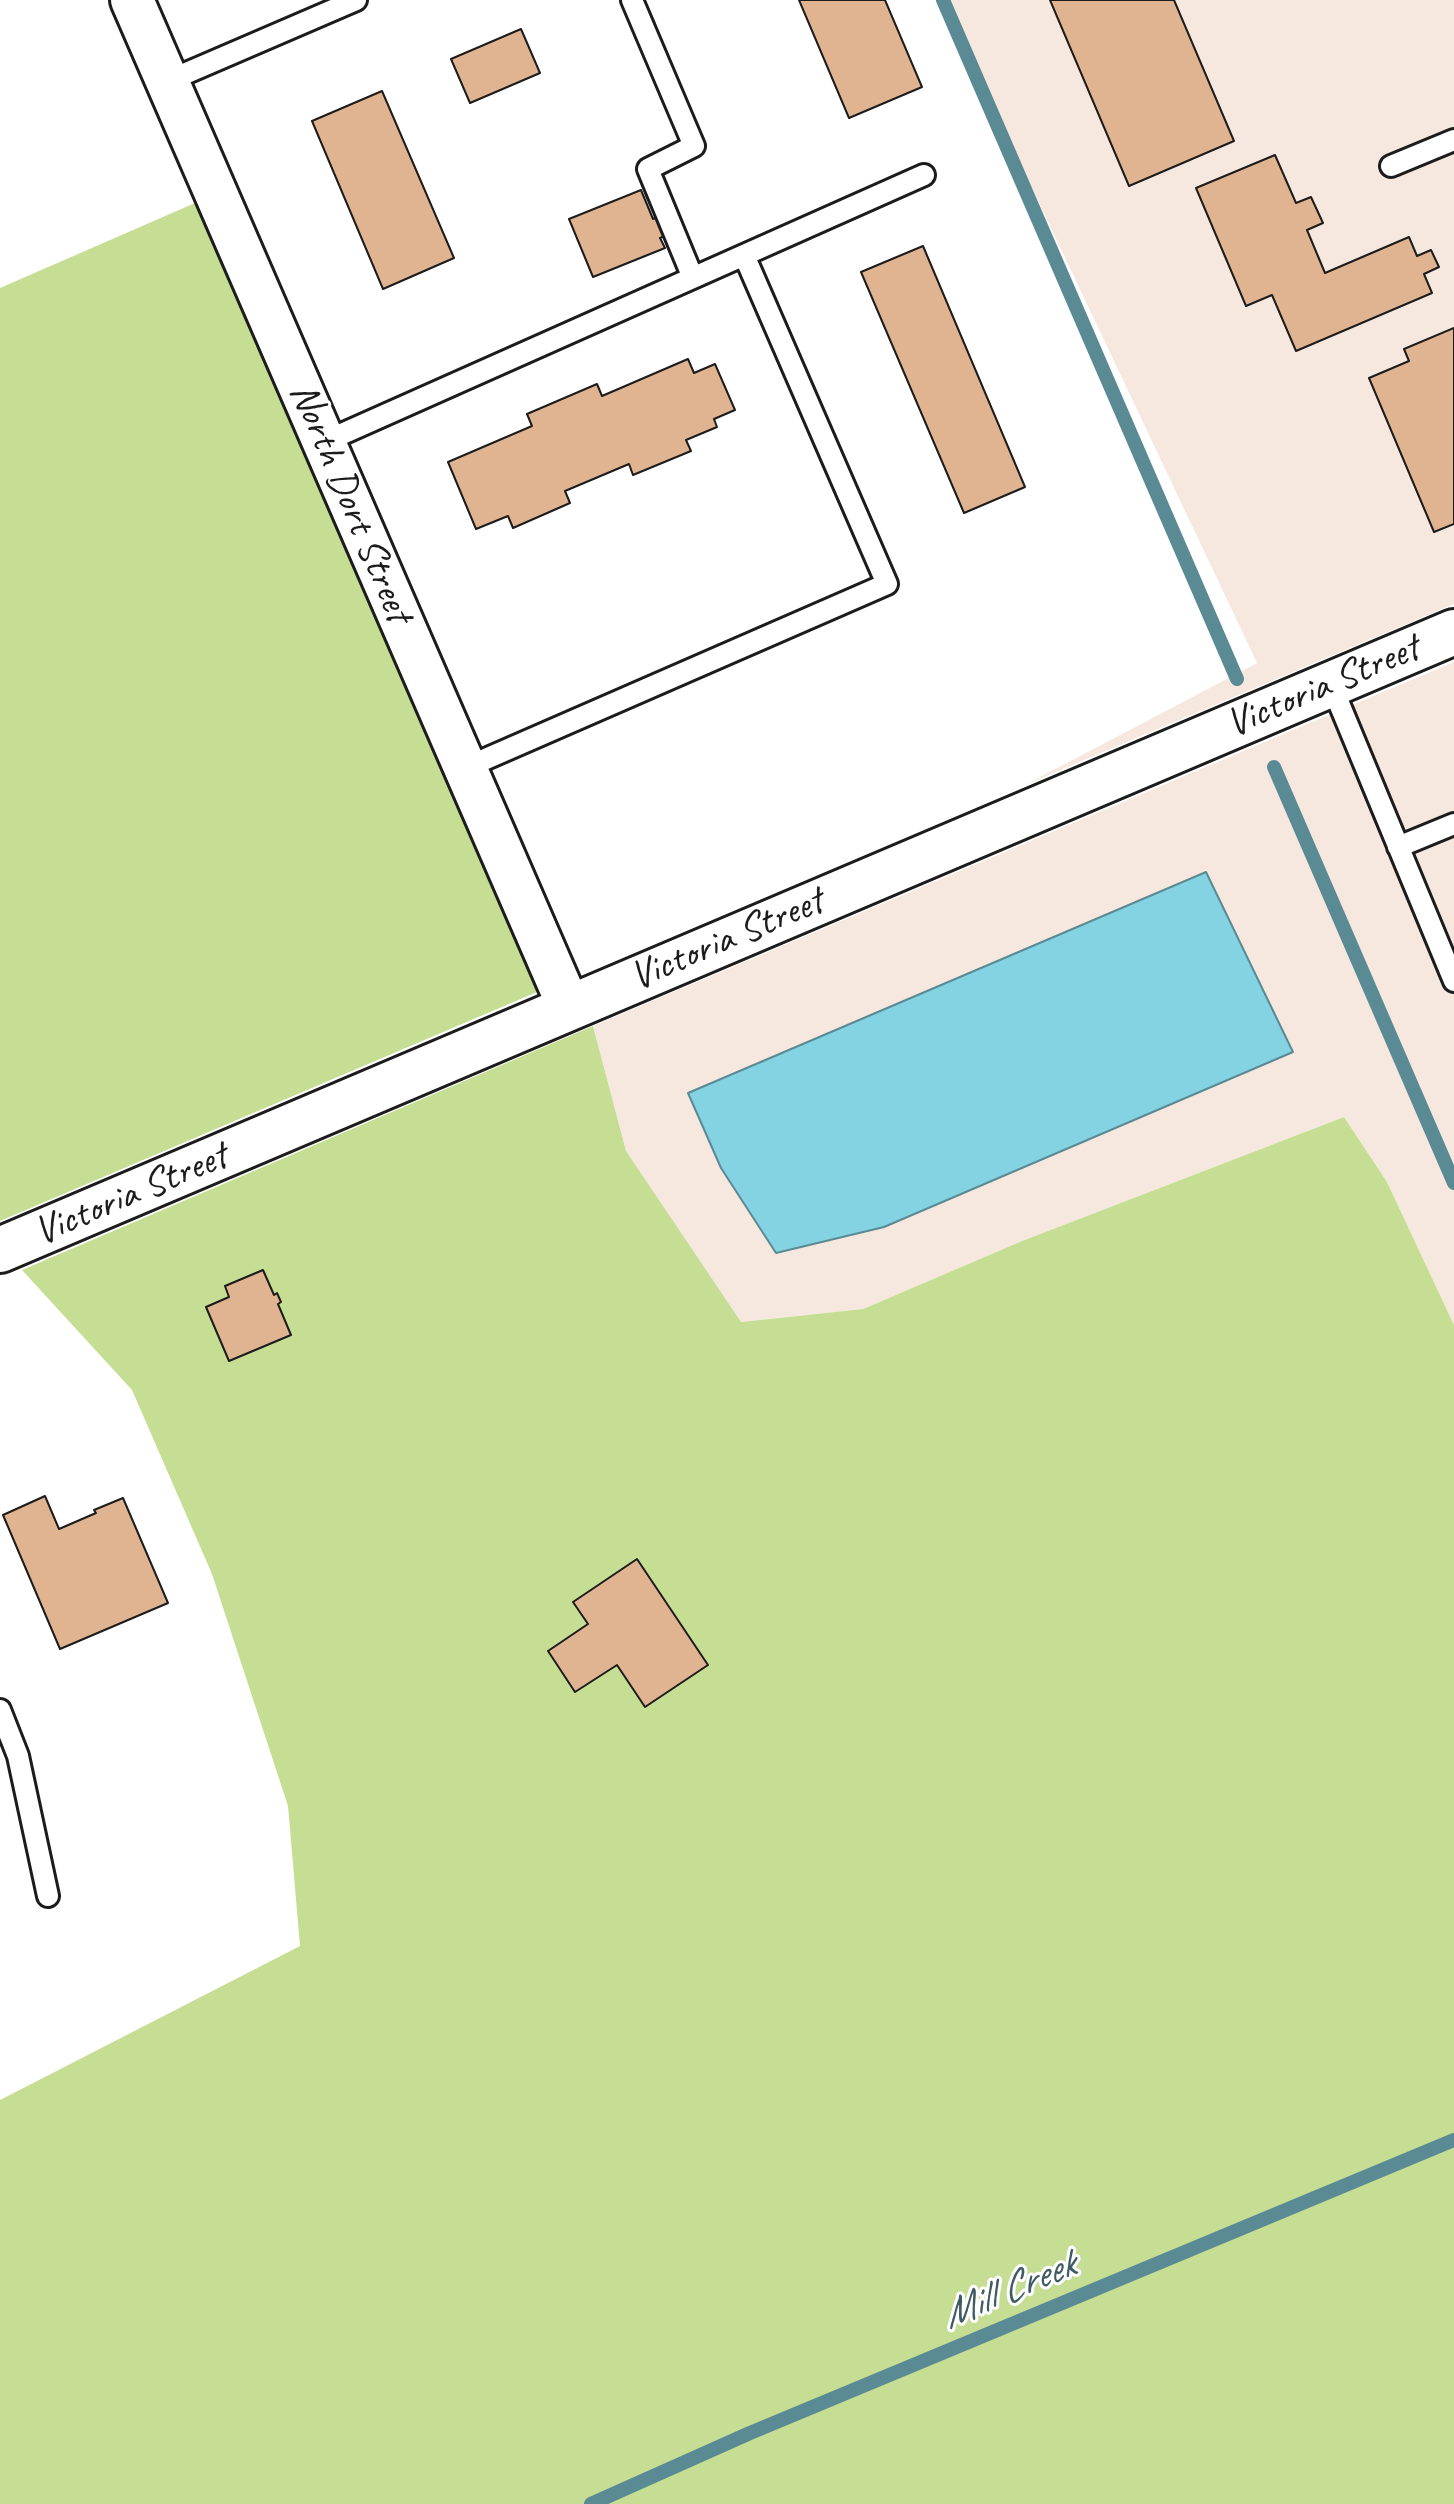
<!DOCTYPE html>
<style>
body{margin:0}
canvas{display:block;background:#fff}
</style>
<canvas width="1454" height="2504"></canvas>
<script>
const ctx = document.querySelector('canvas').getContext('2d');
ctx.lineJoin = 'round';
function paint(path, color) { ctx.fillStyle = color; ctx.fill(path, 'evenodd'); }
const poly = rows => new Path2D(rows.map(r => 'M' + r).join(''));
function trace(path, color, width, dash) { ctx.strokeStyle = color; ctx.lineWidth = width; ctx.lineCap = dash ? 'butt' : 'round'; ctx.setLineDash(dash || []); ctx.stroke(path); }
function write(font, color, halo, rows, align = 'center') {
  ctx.font = font + ' Caveat,sans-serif'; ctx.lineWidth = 6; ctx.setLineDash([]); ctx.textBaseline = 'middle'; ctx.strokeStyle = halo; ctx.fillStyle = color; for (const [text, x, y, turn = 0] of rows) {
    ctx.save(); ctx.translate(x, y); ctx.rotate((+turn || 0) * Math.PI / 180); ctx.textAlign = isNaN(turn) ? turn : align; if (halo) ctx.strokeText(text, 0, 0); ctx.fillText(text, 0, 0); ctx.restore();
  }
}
paint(poly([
 [943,0,1454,0,1454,604,1025,785,1257,663],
 [1454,662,1454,1325,1387,1182,1344,1117,1022,1241,863,1309,740,1322,626,1151,593,1026],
 [1292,1052,884,1227,777,1252]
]), '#f6e8de');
paint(poly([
 [195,203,537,992,0,1221,0,288],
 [593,1026,626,1151,741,1322,863,1309,1022,1241,1344,1117,1387,1182,1454,1325,1454,2504,0,2504,0,2100,300,1946,288,1806,212,1574,132,1390,22,1270]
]), '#c6de94');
const water = poly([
 [1206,872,1293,1052,884,1227,776,1253,721,1168,688,1093,1206,872]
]);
paint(water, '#84d3e3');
trace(water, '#5a8a93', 2);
trace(poly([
 [943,0,1237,679],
 [1274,767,1454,1183],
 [591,2504,750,2433,1454,2140]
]), '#5a8a93', 14);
const building = poly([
 [799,0,885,0,922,87,849,118,799,0],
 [1050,0,1174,0,1234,141,1129,186,1050,0],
 [521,29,540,73,470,103,451,59,521,29],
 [382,91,454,258,383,289,312,121,382,91],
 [1275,155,1296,203,1311,197,1323,223,1307,230,1325,273,1409,237,1417,256,1431,250,1439,267,1424,274,1432,293,1296,351,1272,295,1246,306,1196,188,1275,155],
 [641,190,653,219,662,215,670,234,660,238,665,248,593,277,569,219,641,190],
 [923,246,1025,487,964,513,861,272,923,246],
 [1454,328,1454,524,1434,532,1369,378,1409,361,1404,349,1454,328],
 [688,359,694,373,715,364,735,410,714,419,717,427,686,440,691,451,633,475,629,464,565,491,570,503,513,528,508,516,476,529,448,462,532,426,527,414,597,384,602,396,688,359],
 [263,1270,274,1295,277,1293,281,1302,278,1304,291,1335,229,1361,206,1307,229,1297,225,1286,263,1270],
 [45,1496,59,1529,96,1513,94,1510,123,1498,168,1603,60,1649,3,1515,45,1496],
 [637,1559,708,1665,645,1707,617,1665,575,1692,548,1651,588,1624,573,1602,637,1559]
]);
paint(building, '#e1b491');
trace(building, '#1c1c1c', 2);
const lane = poly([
 [632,0,694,146,648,169,693,278],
 [168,81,356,0],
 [1391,166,1454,140],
 [324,442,924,175],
 [1331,684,1454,981],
 [465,768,887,584,744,255],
 [1398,847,1454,824],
 [0,1710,18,1756,48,1896]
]);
const street = poly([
 [132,0,569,1007]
]);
const secondary = poly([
 [0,1250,1454,632]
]);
trace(lane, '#1c1c1c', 26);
trace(street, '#1c1c1c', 48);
trace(secondary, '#1c1c1c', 50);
trace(lane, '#fff', 20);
trace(street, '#fff', 42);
trace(secondary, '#fff', 44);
write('40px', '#1c1c1c', '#fff', [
 ["North Dort Street",350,503,67],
 ["Victoria Street",1323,687,-23],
 ["Victoria Street",727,940,-23],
 ["Victoria Street",131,1195,-23]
]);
write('italic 42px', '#405c62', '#fff', [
 ["Mill Creek",1009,2291,-23]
]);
</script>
